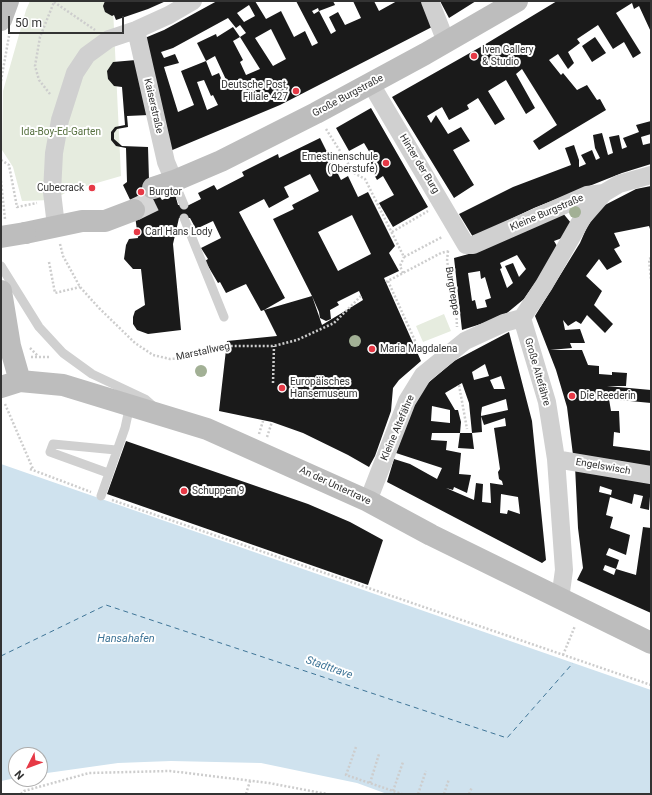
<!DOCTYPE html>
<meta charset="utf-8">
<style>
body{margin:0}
#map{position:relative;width:652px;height:795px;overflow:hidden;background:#fff;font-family:Roboto,sans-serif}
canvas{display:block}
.frame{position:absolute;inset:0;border:2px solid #333;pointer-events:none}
.north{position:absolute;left:8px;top:747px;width:40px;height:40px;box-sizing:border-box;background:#fff;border:1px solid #adadad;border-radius:50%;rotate:228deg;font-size:11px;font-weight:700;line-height:16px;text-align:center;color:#333}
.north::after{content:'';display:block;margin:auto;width:14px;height:18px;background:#e63946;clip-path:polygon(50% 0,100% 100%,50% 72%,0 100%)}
.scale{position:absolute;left:8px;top:16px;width:116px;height:18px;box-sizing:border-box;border:2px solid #333;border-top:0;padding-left:5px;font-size:12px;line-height:14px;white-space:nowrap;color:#333;-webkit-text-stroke:3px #fff;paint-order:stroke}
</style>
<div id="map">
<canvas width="652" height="795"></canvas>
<div class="frame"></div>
<div class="north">N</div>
<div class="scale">50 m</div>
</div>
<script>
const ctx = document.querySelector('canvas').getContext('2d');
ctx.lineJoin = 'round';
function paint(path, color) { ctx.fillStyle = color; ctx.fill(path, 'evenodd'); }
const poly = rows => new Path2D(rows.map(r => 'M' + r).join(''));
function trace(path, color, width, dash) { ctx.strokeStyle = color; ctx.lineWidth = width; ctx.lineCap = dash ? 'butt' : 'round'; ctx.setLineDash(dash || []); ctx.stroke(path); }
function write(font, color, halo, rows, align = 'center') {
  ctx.font = font + ' Roboto,sans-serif'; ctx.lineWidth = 4; ctx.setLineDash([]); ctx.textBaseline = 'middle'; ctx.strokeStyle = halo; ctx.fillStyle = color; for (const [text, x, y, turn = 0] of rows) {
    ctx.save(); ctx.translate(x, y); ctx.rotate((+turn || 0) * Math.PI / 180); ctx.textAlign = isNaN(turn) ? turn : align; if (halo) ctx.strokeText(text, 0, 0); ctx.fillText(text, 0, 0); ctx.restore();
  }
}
paint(poly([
 [30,1,104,1,113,8,121,176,69,191,52,200,22,201,13,167,2,150,3,91,26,10],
 [444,314,451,331,423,342,416,326]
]), '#e6ecdf');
paint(poly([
 [1,464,651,690,651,794,387,794,357,783,261,763,171,761,118,763,40,774,40,755,16,755,16,778,1,781]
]), '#cfe2ee');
trace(poly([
 [1,656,106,605,507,738,573,663]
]), '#3f7597', 1, [5, 4]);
paint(poly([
 [105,1,166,1,148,9,116,20,114,15,112,16,105,12,103,6],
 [217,1,255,1,266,19,281,11,294,37,305,31,312,46,318,43,296,1,333,1,335,5,319,11,318,8,312,11,314,14,319,11,331,34,336,31,329,17,338,12,345,25,361,18,353,1,374,1,379,11,397,1,422,1,432,27,280,105,170,151,140,40,164,30],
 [249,5,255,16,244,22,237,13],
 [228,18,236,28,240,25,246,33,240,37,260,69,246,75,240,62,243,60,233,41,240,37,233,27,217,37,216,34,197,43,206,61,215,56,228,84,224,86,219,73,212,76,206,61,181,71,194,105,178,112,164,67,179,63,175,54,164,58,161,52,173,48],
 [271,29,286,59,273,66,255,38],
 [204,80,211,96,213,95,218,105,207,110,197,82],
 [440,1,476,1,449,18],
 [557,1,651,1,651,32,639,6,634,9,632,3,616,13,641,53,633,58,624,42,613,49,598,25,577,39,580,43,568,52,574,63,568,69,558,54,549,60,561,75,563,73,577,90,587,85,597,100,600,99,606,110,539,150,533,141,557,125,522,69,516,74,535,108,526,114,506,80,488,91,505,119,495,125,478,98,467,105,469,109,449,120,442,107,427,116,431,123,436,115,448,134,461,127,470,141,453,150,474,185,454,198,392,97,484,45],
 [595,37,606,53,592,62,582,46],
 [136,60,149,115,127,116,128,127,117,129,114,133,114,139,122,146,148,147,149,180,162,200,175,194,178,205,189,205,201,199,198,193,214,185,217,190,244,176,242,172,278,154,279,158,320,138,341,180,348,176,358,197,368,192,395,246,389,253,399,271,384,278,421,361,399,380,393,388,391,411,375,456,369,467,348,455,303,433,272,422,219,411,227,341,277,336,264,310,261,311,246,284,226,293,220,282,218,283,205,261,208,259,201,248,221,238,213,221,196,229,190,218,179,218,173,244,181,330,148,334,137,330,133,324,133,317,135,311,145,305,141,269,133,269,124,259,126,245,129,239,138,238,134,208,123,185,127,182,126,148,116,146,111,140,111,132,115,127,125,125,122,87,114,86,108,79,107,71,113,62],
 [310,174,319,191,292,205,294,209,273,219,312,296,264,310,285,298,239,212,264,199,269,208,289,197,284,187],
 [352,215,371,254,338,271,318,232],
 [359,291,363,300,322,325,320,319,312,296,319,312,320,318,326,321,331,319,330,310,339,305,337,302],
 [371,108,428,207,393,227,379,203,394,195,383,176,377,180,367,162,373,158,364,143,349,151,336,128],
 [651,121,651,134,641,137,643,145,651,143,651,164,622,173,534,208,473,237,459,214,513,187,571,165,565,148,574,145,579,160,579,167,586,164,581,155,592,150,596,160,600,158,595,148,593,135,602,133,608,155,613,153,609,137,619,135,622,149,627,147,623,138,639,132,636,125],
 [651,186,651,232,649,226,614,233,620,246,614,249,622,262,607,270,599,259,586,276,602,291,594,305,613,324,605,333,587,315,581,324,576,321,568,326,563,320,565,330,580,329,585,343,570,343,572,348,550,350,582,350,588,365,599,366,599,374,612,375,612,372,627,373,626,386,607,386,651,390,651,403,609,399,611,411,619,411,620,433,614,432,613,446,651,451,651,470,573,455,567,407,556,370,535,316,580,243,587,227,601,207,636,189],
 [562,212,571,223,562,238,554,241,557,246,542,273,524,299,507,313,490,321,462,330,454,258,476,252],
 [517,255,526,269,519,277,513,263,505,266,513,283,507,288,500,269,502,268,500,263],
 [480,271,481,279,485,277,491,298,485,300,487,307,477,309,475,300,472,301,468,273],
 [509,332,532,421,546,560,542,563,387,482,394,459,410,464,437,479,442,468,396,453,414,403,428,383,454,361],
 [485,364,489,376,474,380,472,372],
 [501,376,505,389,494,389,490,380],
 [462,383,469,403,472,433,460,433,458,448,474,449,472,433,482,432,481,414,482,407,506,399,508,410,481,416,484,425,505,418,506,426,494,428,500,469,498,472,499,479,502,481,503,485,490,483,491,503,482,502,483,484,476,483,474,500,446,488,453,490,454,487,467,493,471,475,459,474,461,453,446,450,447,441,431,440,432,433,460,433,461,422,458,410,455,410,445,393],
 [432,406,450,410,450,423,431,421],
 [501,494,518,497,520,514,508,510,507,514,500,513],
 [126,441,308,504,350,522,383,540,368,585,107,494],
 [575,466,651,483,649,510,640,508,643,496,634,494,632,504,610,497,606,515,613,517,610,528,630,535,626,555,609,548,606,555,619,560,616,569,605,565,603,570,614,575,616,569,636,575,643,527,651,528,651,613,577,580,583,568,578,528],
 [600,486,612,490,611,495,599,492]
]), '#1a1a1a');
trace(poly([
 [134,210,161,197]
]), '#d6d6d6', 22, [22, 11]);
trace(poly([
 [54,2,95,30],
 [1,81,9,36],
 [50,94,39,80,35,66,40,37,54,2],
 [326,129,354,173,365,179,404,257,442,237],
 [1,160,9,165,17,207,37,203],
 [1,181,5,219],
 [392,232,428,211],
 [60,244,63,256,80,287,99,308,135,343,153,355,170,359,184,358,221,346,274,346,297,340,334,323,361,296],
 [448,251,447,261,456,306,457,327],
 [651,258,649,259,651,280],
 [49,262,55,293,80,287],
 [403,273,400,266,404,257],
 [388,281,421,354],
 [386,282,441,253,449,251],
 [30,348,38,356],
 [31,357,50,357],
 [273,383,274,346],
 [459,385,467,429],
 [5,404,33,469],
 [259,434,263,421],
 [267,437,272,422],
 [30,469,91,492],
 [112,500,651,685],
 [563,655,575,626],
 [356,747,346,775,402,794],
 [370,783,379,754],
 [393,791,403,762],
 [21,794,24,791,89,773,170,771,269,783,327,794],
 [246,794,250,781],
 [418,794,426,771],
 [444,794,449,779],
 [469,794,472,787]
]), '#cdcdcd', 2.5, [2, 2]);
trace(poly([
 [174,181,184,205],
 [184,218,224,317],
 [1,266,39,327,63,353,92,374,145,399,153,406],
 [108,473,50,452,53,444,116,450],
 [101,496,125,428,130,405]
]), '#d0d0d0', 9);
trace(poly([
 [430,1,446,42],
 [136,30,166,162,174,181],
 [371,84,466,245,473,245,587,195,604,193,619,184,651,175],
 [56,226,52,192,54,153,60,120,75,73,87,55,109,39,136,30,169,15,193,1],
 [556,459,651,475],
 [368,501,407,401,423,375,465,341,504,323,522,318],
 [560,599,564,570,556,459,547,402,522,318,544,285,583,217,604,193]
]), '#d0d0d0', 18);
trace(poly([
 [1,20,8,1],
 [153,188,174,181,221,161,316,113,425,54,517,1],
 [25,233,82,221,105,221,134,210],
 [1,291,10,346,20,381],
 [1,387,20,381,63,385,207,429,368,501,431,535,651,643]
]), '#bdbdbd', 22);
trace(poly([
 [1,237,25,233]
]), '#bdbdbd', 22);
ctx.fillStyle = '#a2b095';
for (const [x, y] of [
 [575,212],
 [355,341],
 [201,371]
]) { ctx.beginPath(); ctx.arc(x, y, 6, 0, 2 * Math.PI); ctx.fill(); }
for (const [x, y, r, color] of [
 [474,56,4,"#e63946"],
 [296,91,4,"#e63946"],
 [386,163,4,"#e63946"],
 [92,188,4,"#e63946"],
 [141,192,4,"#e63946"],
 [137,232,4,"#e63946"],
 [372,349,4,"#e63946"],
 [282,388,4,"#e63946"],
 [572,396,4,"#e63946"],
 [184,491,4,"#e63946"]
]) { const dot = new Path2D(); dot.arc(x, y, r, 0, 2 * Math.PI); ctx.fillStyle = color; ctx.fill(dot); trace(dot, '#fff', 1.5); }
write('10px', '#333', '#fff', [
 ["Iven Gallery",482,50],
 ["& Studio",482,62],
 ["Deutsche Post,",288,85,"right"],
 ["Filiale 427",288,97,"right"],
 ["Ernestinenschule",378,157,"right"],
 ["(Oberstufe)",378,169,"right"],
 ["Cubecrack",84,188,"right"],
 ["Burgtor",149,192],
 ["Carl Hans Lody",145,232],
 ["Maria Magdalena",380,349],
 ["Europäisches",290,382],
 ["Hansemuseum",290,394],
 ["Die Reederin",580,396],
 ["Schuppen 9",192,491]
], 'left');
write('10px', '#333', '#fff', [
 ["Große Burgstraße",348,96,-28],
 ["Kaiserstraße",153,106,77],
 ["Hinter der Burg",419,164,59],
 ["Kleine Burgstraße",547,213,-23],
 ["Burgtreppe",452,291,81],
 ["Marstallweg",203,352,-12],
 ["Große Altefähre",537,372,74],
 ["Kleine Altefähre",398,428,-67],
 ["Engelswisch",603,467,10],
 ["An der Untertrave",335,486,25]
]);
write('10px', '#56703f', '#fff', [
 ["Ida-Boy-Ed-Garten",61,132]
]);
write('italic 11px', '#3f7597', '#fff', [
 ["Hansahafen",126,639],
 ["Stadttrave",329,668,19]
]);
</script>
